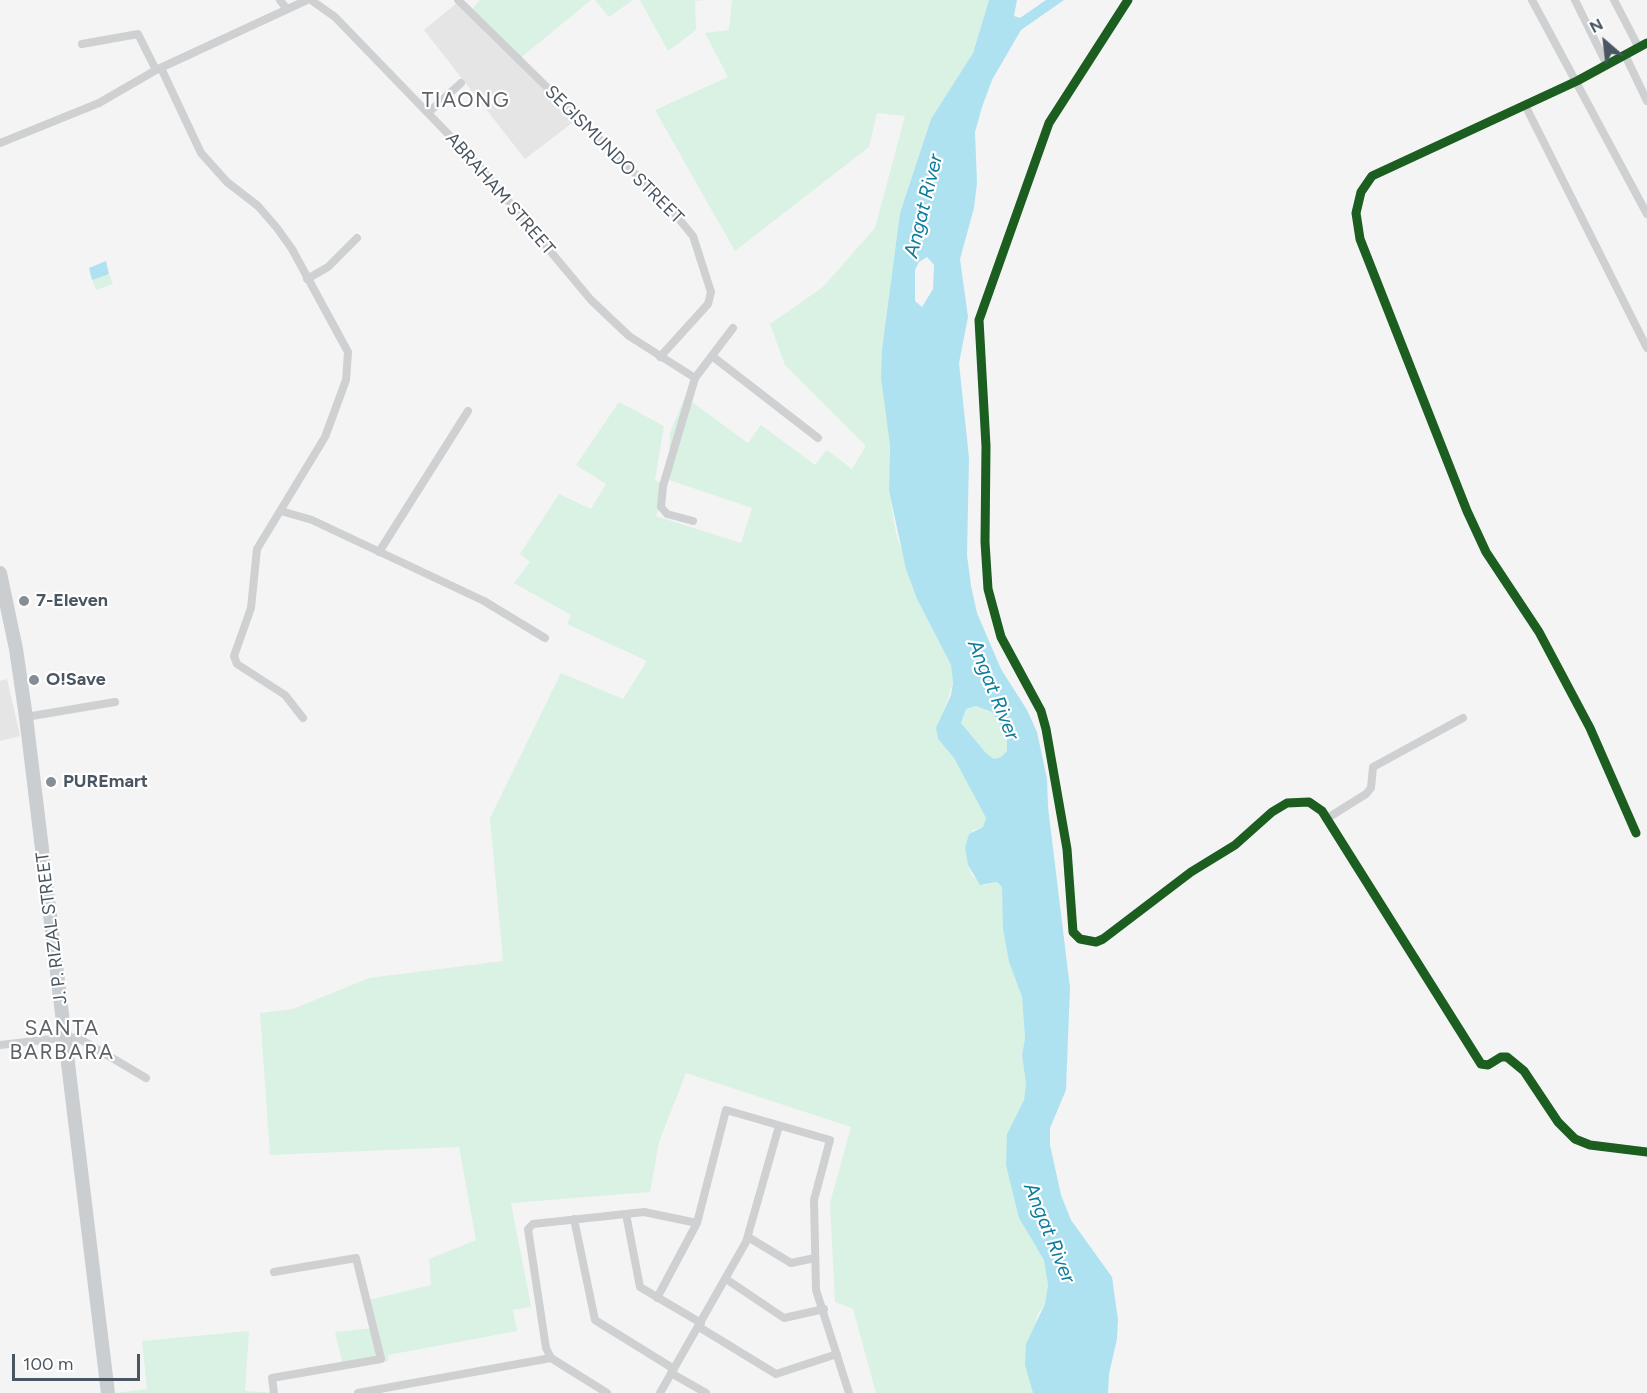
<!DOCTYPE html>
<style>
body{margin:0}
#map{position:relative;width:1647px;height:1393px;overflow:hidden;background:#f4f4f4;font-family:Figtree,sans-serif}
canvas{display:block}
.north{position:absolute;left:1575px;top:12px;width:60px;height:60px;-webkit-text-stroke:4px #fff;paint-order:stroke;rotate:332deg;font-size:16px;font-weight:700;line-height:24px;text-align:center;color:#4a5661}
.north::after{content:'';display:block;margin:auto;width:21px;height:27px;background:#4a5661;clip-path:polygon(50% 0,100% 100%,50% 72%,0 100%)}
.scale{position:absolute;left:12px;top:1354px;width:128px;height:27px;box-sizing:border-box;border:3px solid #4a5661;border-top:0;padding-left:8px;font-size:18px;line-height:21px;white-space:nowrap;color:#4a5661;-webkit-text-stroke:4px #fff;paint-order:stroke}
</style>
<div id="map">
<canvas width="1647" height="1393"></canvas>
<div class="north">N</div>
<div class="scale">100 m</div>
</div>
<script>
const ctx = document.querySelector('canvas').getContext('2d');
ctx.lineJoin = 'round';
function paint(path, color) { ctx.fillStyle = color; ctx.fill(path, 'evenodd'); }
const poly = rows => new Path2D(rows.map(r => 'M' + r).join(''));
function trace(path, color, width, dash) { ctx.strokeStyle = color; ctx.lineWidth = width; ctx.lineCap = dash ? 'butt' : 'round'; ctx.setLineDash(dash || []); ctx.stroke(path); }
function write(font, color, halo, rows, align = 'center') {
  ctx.font = font + ' Figtree,sans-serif'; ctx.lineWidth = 4.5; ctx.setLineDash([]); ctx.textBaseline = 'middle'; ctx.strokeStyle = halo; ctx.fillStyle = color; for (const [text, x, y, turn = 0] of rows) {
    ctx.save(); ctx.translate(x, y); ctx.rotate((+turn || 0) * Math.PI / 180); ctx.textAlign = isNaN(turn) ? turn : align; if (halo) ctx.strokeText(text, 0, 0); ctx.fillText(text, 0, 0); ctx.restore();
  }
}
paint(poly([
 [458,2,576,120,525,159,424,30],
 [7,679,20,736,0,741,0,681]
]), '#e6e5e6');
paint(poly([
 [480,0,591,0,517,61,469,13],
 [595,0,633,0,609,17],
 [640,0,705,0,695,1,696,30,668,51],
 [732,0,989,0,973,53,931,119,900,213,882,349,890,445,889,491,896,533,917,599,951,665,953,683,937,731,938,739,954,758,986,818,983,827,973,830,965,848,968,865,972,876,984,885,997,882,1002,887,1009,962,1022,997,1025,1038,1022,1055,1026,1084,1024,1100,1007,1134,1019,1218,1045,1260,1048,1285,1045,1304,1037,1315,1030,1381,1033,1393,876,1393,853,1309,835,1302,830,1203,851,1127,686,1073,659,1142,650,1192,511,1203,531,1307,513,1310,517,1331,388,1355,388,1361,344,1369,335,1332,373,1328,369,1300,431,1285,429,1259,476,1240,459,1147,270,1155,260,1013,293,1009,369,978,503,961,490,818,561,673,623,699,647,661,567,624,571,615,514,583,530,562,520,554,559,494,591,509,606,484,576,465,619,402,664,426,655,480,667,485,656,516,741,543,752,508,669,480,670,433,685,397,748,443,761,425,815,465,827,450,852,469,866,446,785,365,770,324,823,287,875,228,905,116,877,113,869,147,735,251,655,110,728,77,705,33,729,30],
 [109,274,113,284,96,290,92,279],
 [976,706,992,712,1007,735,1007,751,1001,757,994,759,986,753,961,723,966,709],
 [249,1331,245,1391,274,1393,115,1393,147,1389,142,1341]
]), '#d9f2e3');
paint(poly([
 [989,0,1017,0,1014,16,1020,18,1046,0,1064,0,1021,30,992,80,982,107,975,132,977,183,974,208,960,259,968,317,959,363,969,458,967,555,971,586,977,613,1001,669,1027,710,1037,732,1047,779,1048,807,1070,988,1066,1090,1050,1128,1050,1145,1061,1195,1071,1220,1112,1277,1118,1320,1117,1339,1109,1374,1108,1393,1033,1393,1025,1365,1026,1344,1045,1304,1048,1285,1044,1260,1019,1218,1006,1165,1007,1134,1024,1100,1026,1084,1022,1055,1025,1038,1022,997,1009,962,1003,928,1002,887,997,882,980,885,968,865,965,848,969,834,983,827,986,818,954,758,938,739,936,728,951,695,953,683,951,665,917,599,906,569,889,491,890,445,881,378,882,349,900,213,931,119,973,53],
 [927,257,934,265,933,289,922,307,915,301,915,270,919,262],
 [976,706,992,712,1007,735,1007,751,1001,757,994,759,986,753,961,723,966,709],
 [106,261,109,274,92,280,89,268]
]), '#aee2f0');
trace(poly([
 [280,0,286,8],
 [311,0,335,17,480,167,591,300,629,336,695,378],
 [458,0,669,207,693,236,711,292,708,304,660,357],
 [1128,0,1049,123,979,320,986,446,985,542,988,589,1001,637,1041,711,1046,729,1067,849,1073,932,1080,939,1096,942,1103,939,1191,872,1235,845,1272,812,1287,803,1309,802,1322,811,1481,1064,1488,1065,1501,1057,1507,1057,1524,1071,1558,1122,1575,1139,1590,1145,1647,1152],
 [1532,0,1647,214],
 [1575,0,1607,65],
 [1614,0,1639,48],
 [82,44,138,34,156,70],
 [1625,55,1647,101],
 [161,68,201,153,227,182,258,206,277,228,292,249,348,352,346,380,325,437,257,549,251,608,234,656,237,664,285,695,303,718],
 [1525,105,1647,348],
 [428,113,461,83],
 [0,143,99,103,156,70,307,0],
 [307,279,328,267,357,238],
 [712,356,818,438],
 [281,511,312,520,484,601,545,638],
 [693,521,667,514,661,507,663,486,695,378,733,328],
 [379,552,468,411],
 [26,717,115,702],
 [1326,819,1366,794,1371,788,1373,767,1463,718],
 [1636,833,1590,728,1539,632,1486,552,1467,511,1360,239,1356,213,1361,192,1372,176,1577,81,1647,43],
 [0,1045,69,1037,80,1039,146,1078],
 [626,1214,640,1287,701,1323],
 [574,1219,595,1320,674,1369],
 [748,1237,791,1263,815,1258],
 [726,1279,784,1318,824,1309],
 [657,1298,697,1223,726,1110,830,1140,814,1200,816,1290,849,1393],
 [699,1327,776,1374,837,1354],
 [671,1373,706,1393],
 [274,1393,272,1378,381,1359,356,1258,274,1272],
 [358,1393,551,1358],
 [607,1393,551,1358,546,1348,528,1229,533,1224,644,1212,697,1223],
 [660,1393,746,1242,779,1126]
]), '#ced0d2', 8);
trace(poly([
 [0,573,16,649,26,717,108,1393]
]), '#caced1', 14);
trace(poly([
 [1128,0,1049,123,979,320,986,446,985,542,988,589,1001,637,1041,711,1046,729,1067,849,1073,932,1080,939,1096,942,1103,939,1191,872,1235,845,1272,812,1287,803,1309,802,1322,811,1481,1064,1488,1065,1501,1057,1507,1057,1524,1071,1558,1122,1575,1139,1590,1145,1647,1152],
 [1636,833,1590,728,1539,632,1486,552,1467,511,1360,239,1356,213,1361,192,1372,176,1577,81,1647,43]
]), '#1b5e20', 9);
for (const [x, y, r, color] of [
 [24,601,6,"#868d94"],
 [34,680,6,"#868d94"],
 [51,782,6,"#868d94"]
]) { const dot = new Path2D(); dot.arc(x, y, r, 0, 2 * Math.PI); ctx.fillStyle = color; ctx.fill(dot); trace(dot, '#fff', 2); }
write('18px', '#4a5661', '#fff', [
 ["SEGISMUNDO STREET",614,155,45],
 ["ABRAHAM STREET",500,194,49],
 ["J. P. RIZAL STREET",52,928,-97]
]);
write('bold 18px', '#4a5661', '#fff', [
 ["7-Eleven",36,601],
 ["O!Save",46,680],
 ["PUREmart",63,782]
], 'left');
write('italic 20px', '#0c7c9b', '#fff', [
 ["Angat River",924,206,-76],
 ["Angat River",993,690,68],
 ["Angat River",1049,1233,68]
]);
ctx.letterSpacing = '1.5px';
write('21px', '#5f6368', '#fff', [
 ["TIAONG",466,101],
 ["SANTA",62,1029],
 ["BARBARA",62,1053]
]);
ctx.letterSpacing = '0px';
</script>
